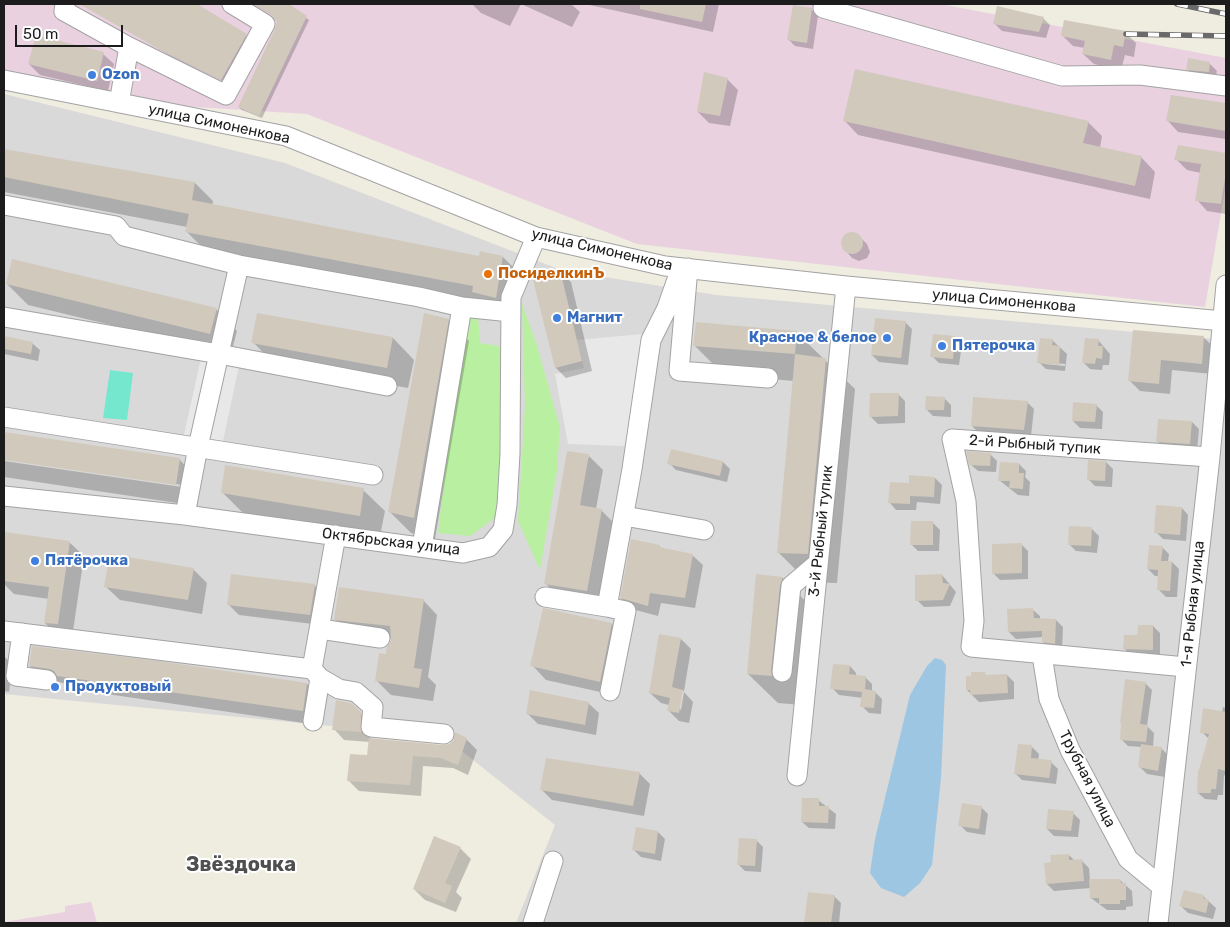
<!DOCTYPE html>
<meta charset="utf-8">
<style>
body{margin:0}
#map{position:relative;width:1230px;height:927px;overflow:hidden;background:#efece0;font-family:Rubik,sans-serif}
canvas{display:block}
.frame{position:absolute;inset:0;border:5px solid #1c1c1c;pointer-events:none}
.scale{position:absolute;left:15px;top:25px;width:108px;height:22px;box-sizing:border-box;border:2px solid #1c1c1c;border-top:0;padding-left:6px;font-size:15px;line-height:18px;white-space:nowrap;color:#1c1c1c;-webkit-text-stroke:4px #fff;paint-order:stroke}
</style>
<div id="map">
<canvas width="1230" height="927"></canvas>
<div class="frame"></div>
<div class="scale">50 m</div>
</div>
<script>
const ctx = document.querySelector('canvas').getContext('2d');
ctx.lineJoin = 'round';
function paint(path, color) { ctx.fillStyle = color; ctx.fill(path, 'evenodd'); }
const poly = rows => new Path2D(rows.map(r => 'M' + r).join(''));
function trace(path, color, width, dash) { ctx.strokeStyle = color; ctx.lineWidth = width; ctx.lineCap = dash ? 'butt' : 'round'; ctx.setLineDash(dash || []); ctx.stroke(path); }
function write(font, color, halo, rows, align = 'center') {
  ctx.font = font + ' Rubik,sans-serif'; ctx.lineWidth = 4; ctx.setLineDash([]); ctx.textBaseline = 'middle'; ctx.strokeStyle = halo; ctx.fillStyle = color; for (const [text, x, y, turn = 0] of rows) {
    ctx.save(); ctx.translate(x, y); ctx.rotate((+turn || 0) * Math.PI / 180); ctx.textAlign = isNaN(turn) ? turn : align; if (halo) ctx.strokeText(text, 0, 0); ctx.fillText(text, 0, 0); ctx.restore();
  }
}
paint(poly([
 [4,94,285,163,561,270,716,295,1226,340,1226,923,516,923,555,825,444,737,4,694]
]), '#dad9d9');
paint(poly([
 [4,4,940,4,1226,58,1226,184,1205,307,637,244,307,114,115,102,4,77],
 [91,902,97,923,4,923,4,922,65,912,65,906]
]), '#e9d1e0');
paint(poly([
 [522,303,537,346,560,427,557,471,540,570,518,521,525,406],
 [464,314,478,316,480,343,505,347,502,459,496,517,470,536,438,533]
]), '#b9efa0');
paint(poly([
 [110,370,133,373,127,420,103,418]
]), '#75e7cf');
paint(poly([
 [643,334,626,446,568,444,555,374,584,368,577,340],
 [201,358,239,366,223,441,184,435]
]), '#e8e8e8');
paint(poly([
 [935,658,942,660,946,665,941,778,932,865,920,883,904,897,881,888,870,873,875,839,910,695,927,666]
]), '#9cc6e1');
paint(poly([
 [82,4,194,4,249,38,225,82,171,56],
 [253,4,286,4,309,20,262,118,242,110,239,107,276,30,278,22,274,16],
 [472,4,521,4,510,26,481,13],
 [521,4,571,4,580,12,572,27],
 [585,4,719,4,713,32],
 [811,9,818,16,813,49,795,46,788,39],
 [1043,18,1050,25,1046,38,1002,31,995,24],
 [1125,32,1136,43,1134,57,1125,55,1121,70,1094,64,1083,54,1085,48,1073,46,1062,35],
 [103,54,114,64,108,91,40,75,29,64],
 [1189,60,1210,64,1217,71,1215,79,1194,76,1187,69],
 [727,79,738,90,730,126,709,123,698,112],
 [1172,97,1226,104,1226,139,1178,132,1168,121],
 [844,120,1088,122,1102,136,1100,148,1141,157,1155,172,1150,199,858,135],
 [1179,146,1226,154,1226,214,1207,211,1197,200,1201,173,1187,170,1176,159],
 [4,150,195,183,213,201,212,206,480,257,503,257,521,275,515,316,205,250,186,231,187,227,4,192],
 [852,233,860,237,867,244,870,252,867,258,859,261,852,258,845,250,842,243,845,236],
 [560,272,571,282,592,371,566,378,556,368],
 [7,284,216,309,237,331,231,354,28,305],
 [448,320,469,341,435,539,411,533,390,512],
 [905,322,912,329,908,365,879,362,872,355],
 [1134,331,1204,338,1215,348,1212,374,1172,370,1170,394,1140,391,1130,381],
 [796,332,855,389,837,583,808,582,779,553,794,381,724,375,695,346],
 [4,337,33,344,40,350,38,361,4,354],
 [955,337,962,344,959,365,939,363,932,356],
 [393,338,414,360,408,388,274,364,253,342],
 [1052,340,1067,354,1065,371,1046,369,1039,362],
 [1045,362,1065,364,1065,366,1045,364],
 [1098,340,1110,354,1109,365,1103,365,1102,370,1090,369,1083,362],
 [898,394,905,401,905,423,878,424,871,417],
 [944,398,951,405,951,417,933,416,926,409],
 [1027,402,1034,409,1031,436,979,433,972,426],
 [1096,405,1103,412,1102,429,1080,428,1073,421],
 [1192,422,1199,429,1197,451,1165,448,1158,442],
 [4,433,179,459,200,481,197,506,4,477,4,461,182,487,182,485,4,458],
 [990,454,997,461,996,472,978,471,970,464],
 [589,456,603,470,596,509,601,510,616,525,601,605,559,597,545,583],
 [723,462,730,469,727,482,676,470,669,463],
 [1106,462,1113,469,1112,487,1095,486,1088,479],
 [1019,464,1026,471,1025,477,1030,482,1029,496,1018,495,999,480],
 [935,478,942,485,940,504,917,502,916,510,896,510,890,503,910,485],
 [363,490,385,511,380,536,243,513,222,492],
 [1182,508,1188,515,1186,541,1163,539,1156,532],
 [933,523,940,530,939,551,918,551,911,544],
 [1092,529,1099,536,1097,553,1076,551,1069,544],
 [6,533,69,542,84,556,72,638,59,637,45,623,49,599,14,594,4,584,4,550],
 [1021,544,1028,551,1028,579,1000,580,993,573],
 [659,546,662,549,692,555,703,565,695,608,661,603,658,616,632,609,621,598],
 [1162,547,1169,554,1168,562,1172,562,1179,569,1177,597,1166,597,1159,590,1159,576,1155,576,1148,569],
 [193,569,207,583,202,614,120,600,105,586],
 [942,575,956,592,950,606,924,607,917,600],
 [757,576,783,578,812,608,801,705,778,703,748,674],
 [314,585,325,596,321,625,239,615,229,605],
 [423,600,437,615,428,677,436,685,433,701,391,695,377,681,392,639,350,634,335,619],
 [1033,610,1040,616,1040,619,1056,620,1063,627,1062,650,1050,649,1043,642,1043,637,1016,639,1009,632],
 [612,624,626,638,614,695,546,680,532,665],
 [1153,626,1160,633,1160,656,1132,656,1125,649],
 [681,639,691,649,684,691,682,691,678,708,681,710,684,692,693,702,689,723,679,721,668,710,669,705,661,703,650,693],
 [4,656,13,665,9,692,4,691],
 [159,663,307,684,321,699,317,725,73,689,64,683,44,680,30,666],
 [850,666,856,673,856,676,865,677,872,684,872,691,875,692,882,699,881,714,869,713,862,706,863,698,839,695,832,688],
 [984,673,987,676,1007,675,1014,682,1014,699,979,702,967,690],
 [1145,683,1152,690,1147,726,1154,733,1153,747,1161,748,1168,755,1165,777,1147,774,1140,767,1142,747,1128,746,1121,739],
 [588,703,599,713,596,735,538,724,527,713],
 [1223,707,1226,708,1226,776,1224,775,1223,795,1218,795,1217,800,1205,799,1198,793,1209,739,1202,732,1222,712],
 [360,713,371,724,371,739,443,746,466,739,477,750,468,775,453,768,423,766,421,796,359,791,348,780,368,757,370,742,344,740,334,729],
 [1032,747,1039,754,1038,760,1051,762,1058,769,1056,784,1022,780,1015,773],
 [639,773,650,784,644,816,552,800,541,789],
 [818,800,836,814,835,829,809,828,802,822],
 [981,807,988,814,985,835,967,832,960,825],
 [1073,813,1080,820,1078,837,1054,836,1047,829],
 [658,832,665,839,661,861,641,857,634,850],
 [756,840,763,847,761,872,745,871,738,864],
 [460,848,471,859,456,892,462,898,456,912,425,900,414,889],
 [1069,855,1075,861,1082,861,1089,868,1090,881,1120,880,1132,891,1133,906,1126,907,1126,910,1107,910,1091,898,1091,888,1054,891,1047,884,1052,864],
 [809,893,834,896,841,903,839,923,805,923],
 [1203,896,1216,908,1213,919,1188,913,1181,906]
]), '#0003');
paint(poly([
 [79,4,197,4,247,34,221,80,166,53],
 [253,4,289,4,307,16,259,116,238,107,275,29,277,22,271,14],
 [640,4,706,4,702,22,640,9],
 [793,5,812,8,807,43,787,40],
 [997,6,1044,17,1039,32,993,24],
 [1064,20,1126,31,1123,47,1114,45,1111,60,1082,54,1085,41,1061,36],
 [36,35,104,52,97,81,28,64],
 [1188,58,1210,62,1209,72,1186,70],
 [855,69,1089,121,1083,143,1142,156,1135,186,843,121],
 [704,72,728,78,720,116,697,112],
 [1171,95,1226,103,1226,131,1166,121],
 [1178,145,1226,153,1226,172,1221,204,1195,201,1201,164,1174,160],
 [4,149,195,182,192,200,479,256,480,251,503,256,496,298,472,292,473,286,185,232,189,214,4,177],
 '841 243a11 11 0 1 1 22 0a11 11 0 1 1-22 0Z',
 [12,259,217,308,210,334,6,284],
 [560,270,582,361,555,368,532,276],
 [257,313,393,337,387,368,251,343],
 [424,313,449,319,414,518,388,512],
 [875,318,906,321,901,358,871,355],
 [696,322,797,331,795,354,693,346],
 [1133,330,1204,336,1202,364,1161,360,1159,384,1128,381],
 [933,334,955,336,953,359,930,357],
 [4,336,33,342,31,354,4,349],
 [1040,338,1053,339,1052,345,1060,346,1059,365,1037,363],
 [1085,338,1099,339,1098,346,1103,346,1102,359,1096,358,1095,364,1082,363],
 [795,354,826,358,808,554,777,553],
 [870,393,899,393,898,416,869,417],
 [926,396,945,397,944,410,925,410],
 [973,397,1028,401,1024,430,971,426],
 [1073,402,1097,404,1095,422,1072,421],
 [1158,419,1192,421,1190,444,1156,442],
 [4,432,180,458,176,485,4,460],
 [671,449,723,461,720,476,667,464],
 [567,451,589,454,580,505,602,509,587,591,544,584],
 [966,451,991,453,990,466,969,465],
 [1088,460,1106,461,1105,481,1087,480],
 [1000,462,1019,463,1019,473,1024,473,1023,489,1009,488,1010,481,998,481],
 [225,465,364,488,360,516,221,493],
 [909,475,935,477,934,497,910,496,910,504,888,503,890,482,909,483],
 [1156,505,1182,507,1180,535,1154,533],
 [911,521,933,521,933,545,910,545],
 [1069,526,1092,527,1091,546,1068,545],
 [5,532,70,541,58,624,44,623,49,587,4,581],
 [631,539,660,545,659,547,693,554,685,598,650,593,648,606,620,598],
 [1022,543,1022,573,992,574,992,544],
 [1149,545,1163,546,1161,561,1172,561,1170,591,1157,590,1158,570,1147,569],
 [110,554,194,568,188,600,104,587],
 [231,574,315,584,310,615,227,605],
 [756,574,783,577,780,585,771,671,772,676,747,674],
 [942,574,943,583,950,584,943,600,915,601,915,575],
 [339,587,424,599,414,668,422,669,419,688,375,681,379,653,386,654,387,646,391,640,390,626,334,620],
 [543,608,612,623,600,682,530,666],
 [1033,608,1034,618,1056,619,1055,644,1042,642,1042,631,1008,632,1007,609],
 [1138,625,1153,625,1153,650,1123,649,1124,635,1137,635],
 [659,634,681,638,672,687,683,690,679,713,667,711,670,698,649,693],
 [32,646,159,661,307,683,303,711,57,676,54,671,49,669,29,666],
 [833,664,850,665,849,674,866,676,865,689,876,691,874,708,860,707,862,692,830,689],
 [971,672,985,672,985,675,1007,674,1008,693,970,695,970,690,966,690,966,676,971,676],
 [1125,679,1146,682,1140,724,1148,725,1146,742,1120,740,1121,723,1120,723],
 [530,690,589,702,585,725,526,714],
 [336,700,351,703,361,712,361,732,332,730],
 [1203,708,1226,712,1226,771,1218,769,1216,789,1211,789,1211,793,1197,793,1198,770,1199,770,1209,734,1200,733],
 [455,732,467,738,458,765,441,758,413,756,410,785,347,781,350,754,367,755,369,738,443,745,449,744,453,741],
 [1018,744,1032,745,1031,758,1052,760,1049,778,1014,774],
 [1141,744,1162,747,1158,771,1138,767],
 [546,758,640,772,633,806,540,790],
 [802,798,819,798,819,806,829,806,828,823,801,822],
 [962,803,982,806,979,829,958,826],
 [1048,809,1074,811,1071,831,1046,829],
 [636,827,658,831,655,854,632,850],
 [434,836,461,847,445,883,452,886,445,903,413,889],
 [739,838,757,839,755,866,737,865],
 [1069,854,1069,860,1082,859,1084,881,1046,884,1044,863,1051,862,1050,855],
 [1089,879,1120,879,1121,883,1126,883,1126,900,1120,900,1120,904,1099,904,1099,898,1090,898],
 [1184,890,1204,895,1203,898,1209,900,1206,913,1179,906],
 [808,892,835,895,831,923,804,923]
]), '#d2c9bd');
const minor = poly([
 [65,4,64,11,129,47,226,95,265,24,232,4],
 [823,8,1062,76,1140,75,1226,86],
 [4,80,286,136,536,237,665,266,846,286,1223,321],
 [119,103,129,47],
 [4,205,116,226,124,236,239,265,419,297,462,307,511,312],
 [688,268,679,371,768,378],
 [4,317,219,354,387,386],
 [4,417,373,475],
 [4,496,185,515,463,553,489,547,503,530,507,505,510,454,511,297,536,237],
 [185,515,198,447,239,265],
 [624,516,704,530],
 [422,547,462,307],
 [545,597,607,607,632,469,651,340,667,308,681,268],
 [607,607,626,611,610,691],
 [320,629,380,638],
 [4,631,312,669],
 [22,633,16,676,47,680],
 [1042,655,1049,699,1070,750,1128,859,1162,887],
 [1186,667,971,647,974,621,966,501,952,439,1210,457],
 [782,672,791,586,818,563],
 [320,678,339,689,356,692,373,707,371,727,444,734],
 [313,721,320,678,312,669,336,535],
 [797,776,846,286],
 [533,923,553,861],
 [1158,923,1210,457,1226,285]
]);
trace(minor, '#a3a3a3', 21);
trace(minor, '#fff', 19);
const rail = poly([
 [1177,4,1226,14],
 [1126,34,1226,36]
]);
trace(rail, '#6a6a6a', 5.5);
trace(rail, '#fff', 4, [11]);
for (const [x, y, r, color] of [
 [92,75,5,"#3f7fe0"],
 [488,274,5,"#e8710a"],
 [557,318,5,"#3f7fe0"],
 [887,338,5,"#3f7fe0"],
 [942,346,5,"#3f7fe0"],
 [35,561,5,"#3f7fe0"],
 [55,687,5,"#3f7fe0"]
]) { const dot = new Path2D(); dot.arc(x, y, r, 0, 2 * Math.PI); ctx.fillStyle = color; ctx.fill(dot); trace(dot, '#fff', 2); }
write('bold 15px', '#366cbe', '#fff', [
 ["Ozon",102,75],
 ["Магнит",567,318],
 ["Красное & белое",877,338,"right"],
 ["Пятерочка",952,346],
 ["Пятёрочка",45,561],
 ["Продуктовый",65,687]
], 'left');
write('15px', '#1c1c1c', '#fff', [
 ["улица Симоненкова",219,124,12],
 ["улица Симоненкова",602,250,13],
 ["улица Симоненкова",1004,301,5],
 ["2-й Рыбный тупик",1035,445,4],
 ["3-й Рыбный тупик",821,531,-84],
 ["Октябрьская улица",391,542,7],
 ["1-я Рыбная улица",1193,604,-84],
 ["Трубная улица",1087,779,63]
]);
write('bold 15px', '#c56008', '#fff', [
 ["ПосиделкинЪ",498,274]
], 'left');
write('bold 20px', '#4f4f4f', '#fff', [
 ["Звёздочка",241,865]
]);
</script>
